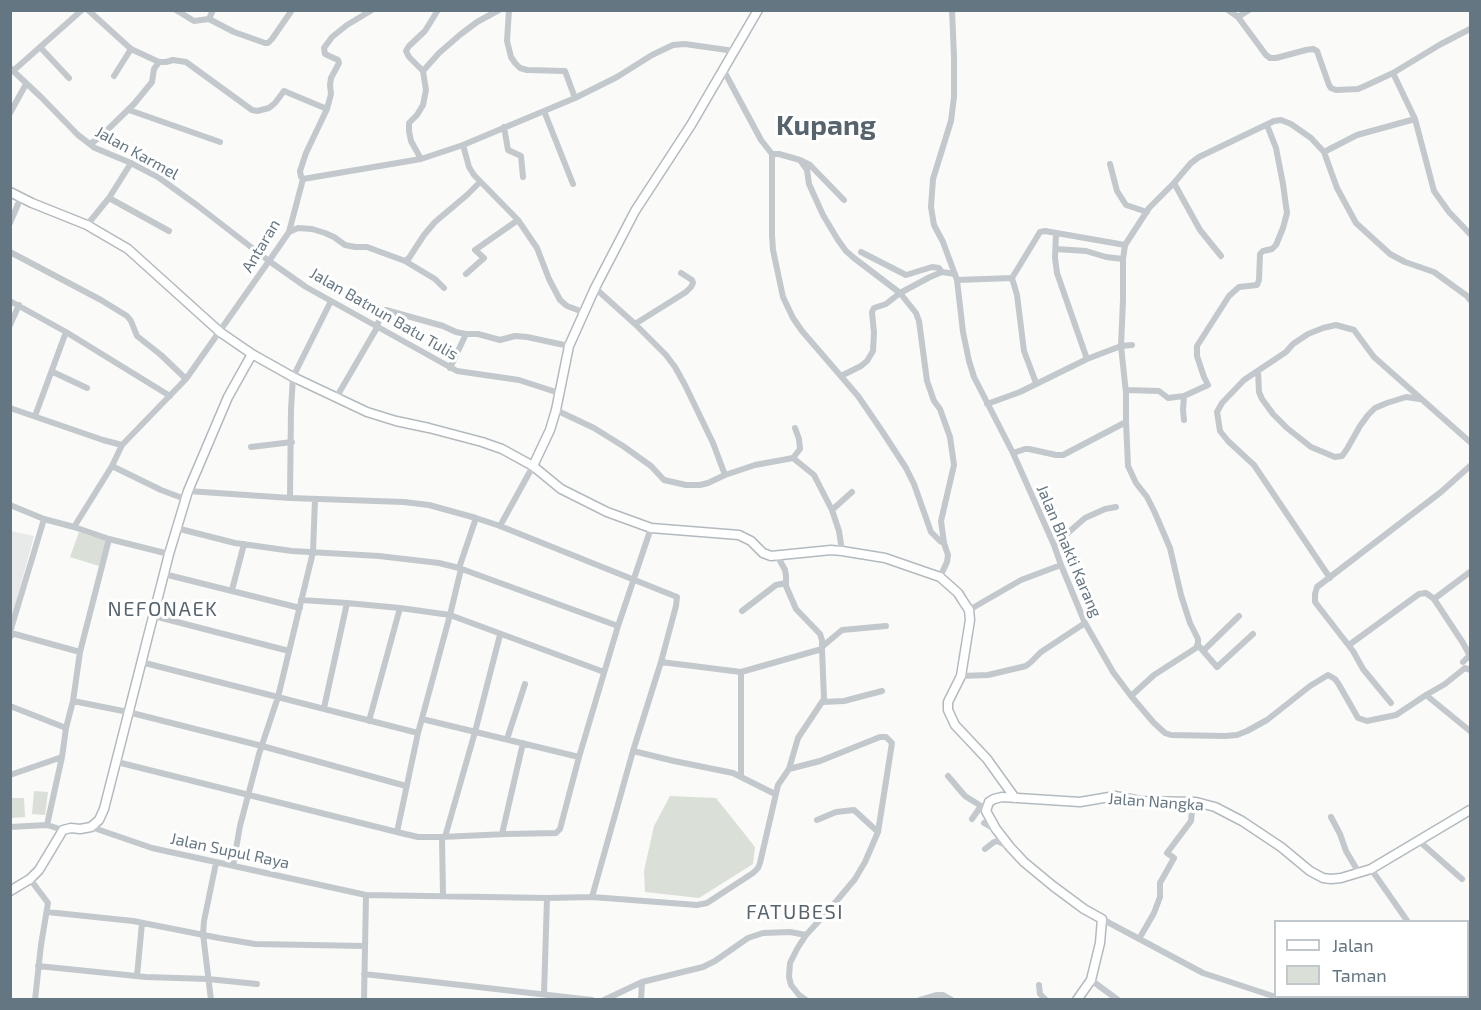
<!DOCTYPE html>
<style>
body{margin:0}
#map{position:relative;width:1481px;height:1010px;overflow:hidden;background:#fafaf8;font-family:"Exo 2",sans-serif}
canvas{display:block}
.frame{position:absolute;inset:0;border:12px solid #657683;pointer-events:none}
.legend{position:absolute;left:1274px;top:920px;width:195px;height:78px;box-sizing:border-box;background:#fff;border:2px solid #c1c8cd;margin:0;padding:8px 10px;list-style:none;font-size:18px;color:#657683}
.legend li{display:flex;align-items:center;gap:12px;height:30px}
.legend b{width:30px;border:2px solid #c1c8cd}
</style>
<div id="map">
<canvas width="1481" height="1010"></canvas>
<div class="frame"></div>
<ul class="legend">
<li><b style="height:8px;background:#fff"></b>Jalan</li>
<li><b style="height:16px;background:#dadfd7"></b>Taman</li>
</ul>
</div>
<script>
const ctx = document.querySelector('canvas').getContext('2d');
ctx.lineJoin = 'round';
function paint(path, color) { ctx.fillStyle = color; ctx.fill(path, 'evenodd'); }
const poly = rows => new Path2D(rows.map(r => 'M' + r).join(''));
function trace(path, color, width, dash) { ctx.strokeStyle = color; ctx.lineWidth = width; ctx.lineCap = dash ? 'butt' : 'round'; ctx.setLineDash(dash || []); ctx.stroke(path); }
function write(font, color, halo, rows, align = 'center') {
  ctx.font = font + ' "Exo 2",sans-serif'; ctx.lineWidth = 6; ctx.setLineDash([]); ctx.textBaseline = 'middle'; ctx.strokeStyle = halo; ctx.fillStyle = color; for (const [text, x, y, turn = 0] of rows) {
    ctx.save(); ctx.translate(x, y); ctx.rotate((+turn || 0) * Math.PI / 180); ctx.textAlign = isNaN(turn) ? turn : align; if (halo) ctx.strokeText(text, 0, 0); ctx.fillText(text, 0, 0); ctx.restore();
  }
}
paint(poly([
 [11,531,34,536,11,621]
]), '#e8e9e9');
paint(poly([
 [79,532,107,541,99,566,70,557],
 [34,791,48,792,45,815,32,814],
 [670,796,716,798,755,847,753,864,699,898,645,892,644,871,654,826],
 [11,798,24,798,25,817,11,818]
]), '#dadfd7');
const secondary = poly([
 [10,192,32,203,87,225,128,249,220,332,252,354,293,377,367,412,396,421,429,428,482,442,502,449,533,466,561,489,607,512,651,528,739,535,751,541,763,553,771,556,831,550,842,551,885,558,940,577,958,593,963,601,969,610,970,620,961,676,948,702,948,710,955,725,987,759,1015,798],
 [533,466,550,430,556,410,569,346,595,288,635,211,691,125,758,10],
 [10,891,30,879,39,870,63,830,71,828,80,829,91,827,99,820,104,809,169,554,188,491,228,397,252,354],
 [1077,1000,1091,980,1100,943,1102,919,1084,909,1053,886,1024,862,1010,847,996,829,986,811,989,802,994,799,1002,797,1080,802,1115,796,1140,801,1196,802,1215,807,1242,821,1281,847,1310,871,1323,878,1331,879,1341,878,1371,869,1470,810]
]);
trace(secondary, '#b3babf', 11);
trace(poly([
 [88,10,131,49,159,62,166,62,173,60,186,62,252,110,257,111,269,108,275,103,284,91,327,109],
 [176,10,194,21,209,19,234,32,265,43,268,43,272,39,292,10],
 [509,10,507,41,511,57,515,63,520,68,527,70,565,71,575,98],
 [952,10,954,57,954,97,951,121,933,179,931,207,934,225,943,242,957,280,963,332,969,361,974,377,1013,453,1054,545,1061,565,1085,623,1113,672,1131,696,1154,723,1165,733,1171,735,1225,736,1237,735,1247,731,1267,720,1310,686,1328,675,1335,679,1338,683,1358,718,1367,721,1396,715,1426,695,1445,684,1465,668,1470,670],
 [1228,10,1238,17,1266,55,1270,58,1276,58,1306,50,1313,49,1317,51,1329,85,1331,88,1336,90,1358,89,1365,86,1393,73,1441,44,1470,29],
 [1238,17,1249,10],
 [209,19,213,10],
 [40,47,69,78],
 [10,68,41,97,78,135,95,148,131,163,158,177,198,206,269,261,306,287,457,371,519,380,559,393],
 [13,71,82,10],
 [423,71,439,53,461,34,477,22,499,10],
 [724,71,761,140,772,154,772,235,773,250,783,297,793,318,802,331,858,396,882,431,906,468,914,484,931,532,940,541,944,543],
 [1393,73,1415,119,1434,191,1449,212,1470,234],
 [114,76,131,49],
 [129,110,220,142],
 [544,111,573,184],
 [10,113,26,84],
 [504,127,508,150,521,156,523,177],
 [90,144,99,138,134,104,152,82,154,69,159,62],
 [463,145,469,167,474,175,518,220,537,248,549,279,560,300,567,306,583,312],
 [1324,152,1357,135,1415,119],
 [772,154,779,154,800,160,807,170,809,184,823,215,838,240,846,251,854,258,900,293,916,313,919,321,927,381,934,401,940,409,950,437,954,465,941,521,944,543,948,555,947,562,940,577],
 [421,159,411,141,409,131,409,123,417,115,423,105,426,90,423,71,409,57,406,51,409,46,425,31,438,10],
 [800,160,810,165,844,200],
 [1110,164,1117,191,1126,205,1147,212],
 [303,179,301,177,300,171,306,153,327,109,331,94,330,85,331,78,339,63,338,60,325,54,324,48,332,37,347,25,372,10],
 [1174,183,1200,230,1221,256],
 [109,198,169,231],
 [10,223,21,197],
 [87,225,109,198,131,163],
 [289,232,298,228,312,229,325,233,334,237,345,245,355,247,367,247,405,261,409,258,424,235,435,222,467,195,480,182],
 [1056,233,1055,258,1057,273,1087,359],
 [1056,249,1086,251,1106,257,1123,259],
 [10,252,101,300,127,316,131,321,137,336,161,355,186,379],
 [861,252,906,275,932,267,939,268,942,272],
 [405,261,435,279,444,288],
 [466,274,484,258,475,250,518,220],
 [957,280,1012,278],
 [595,288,635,324,666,355,675,367,685,385,713,443,725,475,755,465,793,458,800,449,799,439,795,428],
 [10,301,66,332,170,396],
 [635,324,686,292,691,287,693,283,692,280,681,273],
 [10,325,19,305],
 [376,326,386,310,443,326,456,332,466,334],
 [450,368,466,334,478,334,500,340,515,336,527,337,569,346],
 [1258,371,1259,392,1262,399,1273,414,1287,428,1311,447,1335,457,1342,456,1347,449,1360,426,1368,415,1375,408,1387,403,1406,397,1420,399],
 [53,372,87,388],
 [841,376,861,366,867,361,873,351,874,333,872,312,874,308,886,304,900,293,930,277,942,272,955,274],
 [1036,383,1024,351,1017,295,1012,278,1040,232,1045,231,1125,245,1149,208,1174,183,1191,163,1199,157,1274,121,1281,120,1291,124,1311,138,1324,152,1337,188,1356,223,1390,254,1405,262,1434,272,1467,296,1470,300],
 [1126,390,1159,391,1168,398,1184,396,1208,385,1204,377,1197,356,1197,346,1229,296,1239,287,1257,285,1259,280,1260,254,1263,251,1272,249,1276,245,1283,228,1287,213,1283,184,1276,148,1267,125],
 [336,398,378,326],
 [987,404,1020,392,1087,359,1121,346,1132,345],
 [10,408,103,440,122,445],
 [556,410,594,428,623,446,651,466,664,480,686,485,700,485,708,483,725,475],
 [35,416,66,332],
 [1184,420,1183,410,1184,396],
 [1126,422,1128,466,1136,483,1147,497,1155,513,1170,548,1181,595,1190,623,1198,639,1198,643,1196,648,1154,675,1131,696],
 [251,447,292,442],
 [1013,453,1025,449,1029,449,1056,455,1063,455,1126,422,1126,393,1121,346,1123,300,1123,259,1125,245],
 [793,458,814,475,832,510],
 [112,466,161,490,185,499],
 [188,491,290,498,291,409,293,377,331,301],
 [290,498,404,502,429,505,476,518,500,526,677,597,676,606,661,662,633,751,592,897],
 [10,505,44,519,74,527,109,539,169,554],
 [500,526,533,466],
 [74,527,112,466,122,445,186,379,269,261,289,232,303,179,421,159,463,145,575,98,617,77,652,55,673,45,685,44,734,51],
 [176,528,235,543,292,551,379,556,439,563,459,568,618,626],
 [1054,545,1085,518,1105,509,1116,507],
 [842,551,839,531,832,510,852,492],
 [459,568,476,518],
 [164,574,300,608],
 [1330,578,1254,465,1228,441,1220,431,1217,412,1222,403,1244,380,1286,352,1293,344,1308,334,1323,328,1336,325,1354,330,1374,357,1470,442],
 [232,590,244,544],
 [1434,599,1470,572],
 [301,600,347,603,400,608,450,615,604,672],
 [969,610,1021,580,1061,565],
 [742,611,776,585,786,583],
 [154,616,289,651],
 [10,632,44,519],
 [11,636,11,633,80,652],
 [1198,645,1217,667,1253,634],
 [1349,645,1419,594,1426,593,1434,599,1463,643,1469,654,1468,657,1463,662],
 [823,646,842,630,886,626],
 [1203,651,1239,616],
 [141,662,418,733],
 [661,662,741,672],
 [961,676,988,675,1026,666,1031,662,1041,652,1085,623],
 [1426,695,1470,731],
 [73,701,128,712,262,746,406,786],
 [823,702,844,701,882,691],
 [1391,703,1363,669,1353,651,1315,602,1315,594,1317,587,1441,492,1470,466],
 [10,706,66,728,62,757,10,775],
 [324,708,347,603],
 [422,719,579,757],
 [369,721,400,608],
 [66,728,73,701,80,652,109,539],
 [507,739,525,684],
 [633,751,674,761,733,773,775,794],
 [117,762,405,834,418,837,442,837,506,834,556,833,560,829,579,757,618,626,651,528],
 [789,769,820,761,880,737,886,737,892,743,878,832,865,862,855,879,829,910,806,935,797,949,790,963,789,977,791,985,799,995,806,1000],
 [741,775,741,672,822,649],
 [948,776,965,796,981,806,986,808],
 [1331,817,1340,834,1346,851,1359,873],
 [972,819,981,806],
 [817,820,836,812,854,810,878,832],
 [984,823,998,831],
 [47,825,62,757],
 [10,827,47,825,63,830],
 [91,827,152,848,366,895,547,898,592,897,697,905,707,903,753,873,758,868,760,863,778,785,789,769,798,738,824,699,822,649,822,640,820,634,796,609,786,586,786,576,785,570,778,557],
 [397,832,418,733,450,615,461,569],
 [502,834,523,743],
 [442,837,443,896],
 [445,837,475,732,500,635],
 [1419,841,1462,879],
 [985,849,994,842,997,841,1006,845],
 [233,866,240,826,259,754,278,697,313,552,315,499],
 [1371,869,1408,922],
 [30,879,48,903,41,945,35,1000],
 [47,912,133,921,219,938,255,944,365,946],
 [1102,919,1203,973,1285,1000],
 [1139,939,1154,913,1160,897,1160,883,1174,858,1167,853,1191,821,1193,801],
 [1468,942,1470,942],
 [38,966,146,977,208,979,257,984],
 [364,974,592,1000],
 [137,976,142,923],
 [1091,980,1118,1000],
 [1039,985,1040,994,1046,1000],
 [544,994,547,898],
 [211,1000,203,934,204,921,216,863],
 [364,1000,366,895],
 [604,1000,642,982,703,967,715,961,748,938,763,933,790,932,806,935],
 [641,1000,642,982],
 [920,1000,937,995,943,995,952,1000]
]), '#c3c8cc', 6);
trace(secondary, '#fff', 8);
write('16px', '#657683', '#fff', [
 ["Jalan Karmel",137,153,29],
 ["Antaran",261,246,-59],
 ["Jalan Batnun Batu Tulis",384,314,30],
 ["Jalan Bhakti Karang",1069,551,67],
 ["Jalan Nangka",1156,802,4],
 ["Jalan Supul Raya",230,851,12]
]);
ctx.letterSpacing = '1.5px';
write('20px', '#57646e', '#fff', [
 ["NEFONAEK",163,609],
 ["FATUBESI",795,912]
]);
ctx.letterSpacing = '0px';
write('bold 28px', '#57646e', '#fff', [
 ["Kupang",826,126]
]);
</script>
